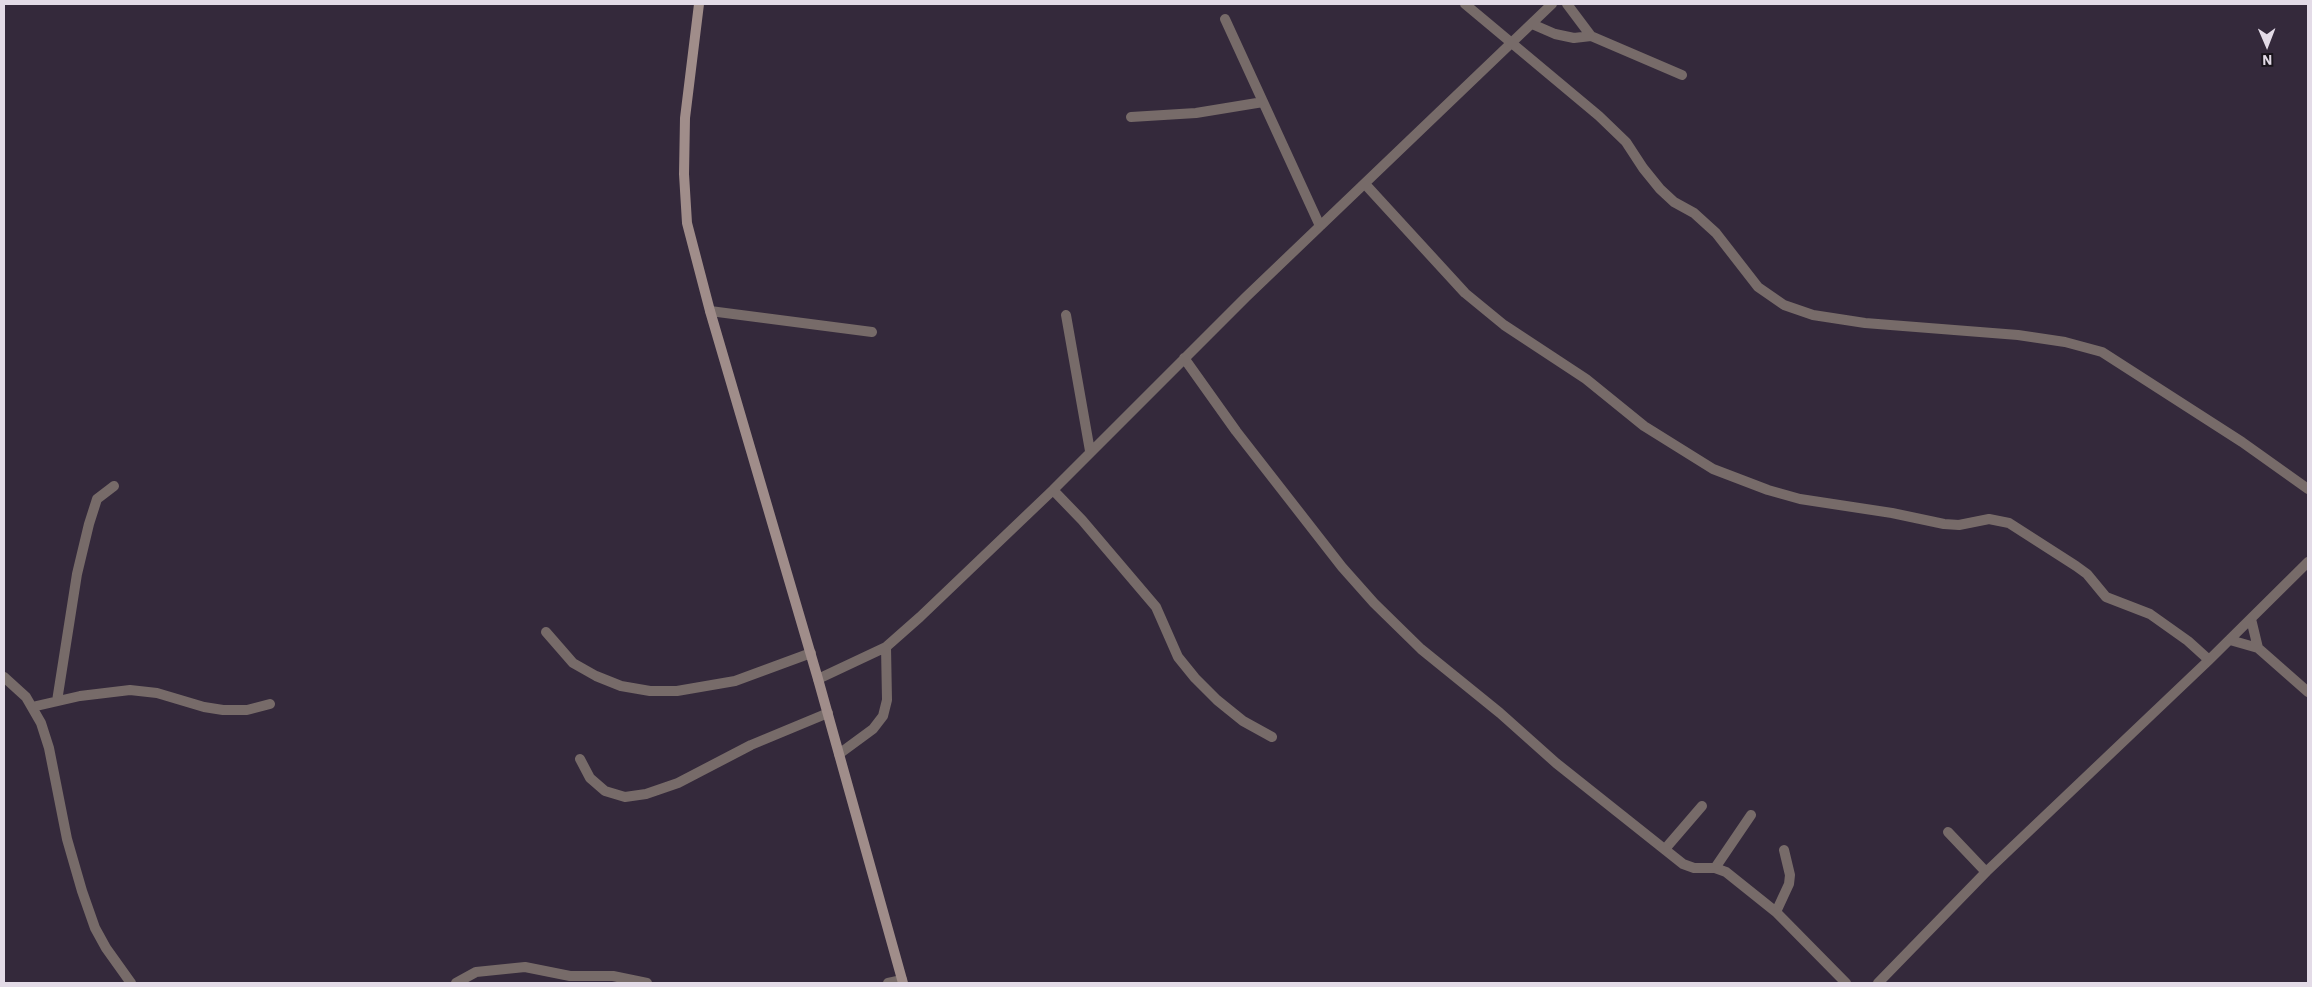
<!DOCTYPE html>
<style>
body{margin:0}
#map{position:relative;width:2312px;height:987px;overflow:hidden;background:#34293b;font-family:"IBM Plex Sans",sans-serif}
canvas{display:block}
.frame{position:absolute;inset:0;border:5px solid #e3dbe7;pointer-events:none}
.north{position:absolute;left:2242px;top:20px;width:50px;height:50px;-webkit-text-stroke:4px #19141c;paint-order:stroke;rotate:179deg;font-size:14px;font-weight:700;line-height:20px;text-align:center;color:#e3dbe7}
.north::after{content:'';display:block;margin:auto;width:18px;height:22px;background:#e3dbe7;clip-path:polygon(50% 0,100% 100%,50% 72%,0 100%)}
</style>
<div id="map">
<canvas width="2312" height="987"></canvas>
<div class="frame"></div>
<div class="north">N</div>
</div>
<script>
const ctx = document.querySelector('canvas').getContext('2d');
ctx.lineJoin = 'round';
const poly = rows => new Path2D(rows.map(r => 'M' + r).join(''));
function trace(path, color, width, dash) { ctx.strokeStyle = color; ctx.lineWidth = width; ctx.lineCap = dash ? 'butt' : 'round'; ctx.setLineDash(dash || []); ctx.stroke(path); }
trace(poly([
 [1465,4,1599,116,1626,142,1643,168,1660,189,1674,202,1694,213,1716,233,1758,287,1784,305,1813,315,1865,323,2018,335,2065,342,2102,352,2242,442,2308,489],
 [1567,4,1591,36],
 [1225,19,1320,226],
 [1532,24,1555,34,1574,38,1591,36,1682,75],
 [1131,117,1196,113,1263,102],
 [1365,184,1465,293,1504,325,1586,379,1644,426,1713,469,1768,490,1800,499,1892,513,1944,524,1959,525,1989,519,2009,523,2076,566,2087,574,2106,597,2150,614,2188,641,2209,660],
 [710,311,872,332],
 [1066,315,1090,451],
 [1184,358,1236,431,1342,567,1374,603,1421,649,1500,713,1556,763,1683,864,1694,868,1715,868,1726,872,1776,912,1846,983],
 [1053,490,1082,520,1156,607,1178,657,1195,678,1217,700,1243,721,1272,737],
 [2251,619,2258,648],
 [546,632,573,663,596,676,621,686,650,691,677,691,735,681,811,653],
 [2230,640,2258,648,2308,692],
 [4,677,26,697,41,723,49,748,67,839,82,891,95,928,106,948,131,983],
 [818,679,886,647,920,617,1053,490,1246,297,1552,4],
 [57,701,77,574,89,524,97,499,114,486],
 [32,707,80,696,130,690,157,693,204,707,223,710,247,710,270,704],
 [839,754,873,729,883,716,887,700,886,647],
 [580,759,590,778,605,791,625,797,646,794,678,783,751,745,828,713],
 [1948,832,1986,872],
 [1665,849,1702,806],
 [1715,868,1751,815],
 [1776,912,1789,884,1790,875,1784,850],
 [456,983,476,972,525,967,570,976,613,976,647,983],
 [888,983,902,980],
 [1878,983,1986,872,2209,660,2308,562]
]), '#776b69', 10);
trace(poly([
 [699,4,685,118,684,174,687,223,710,311,818,679,903,983]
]), '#a08d8a', 10);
</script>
